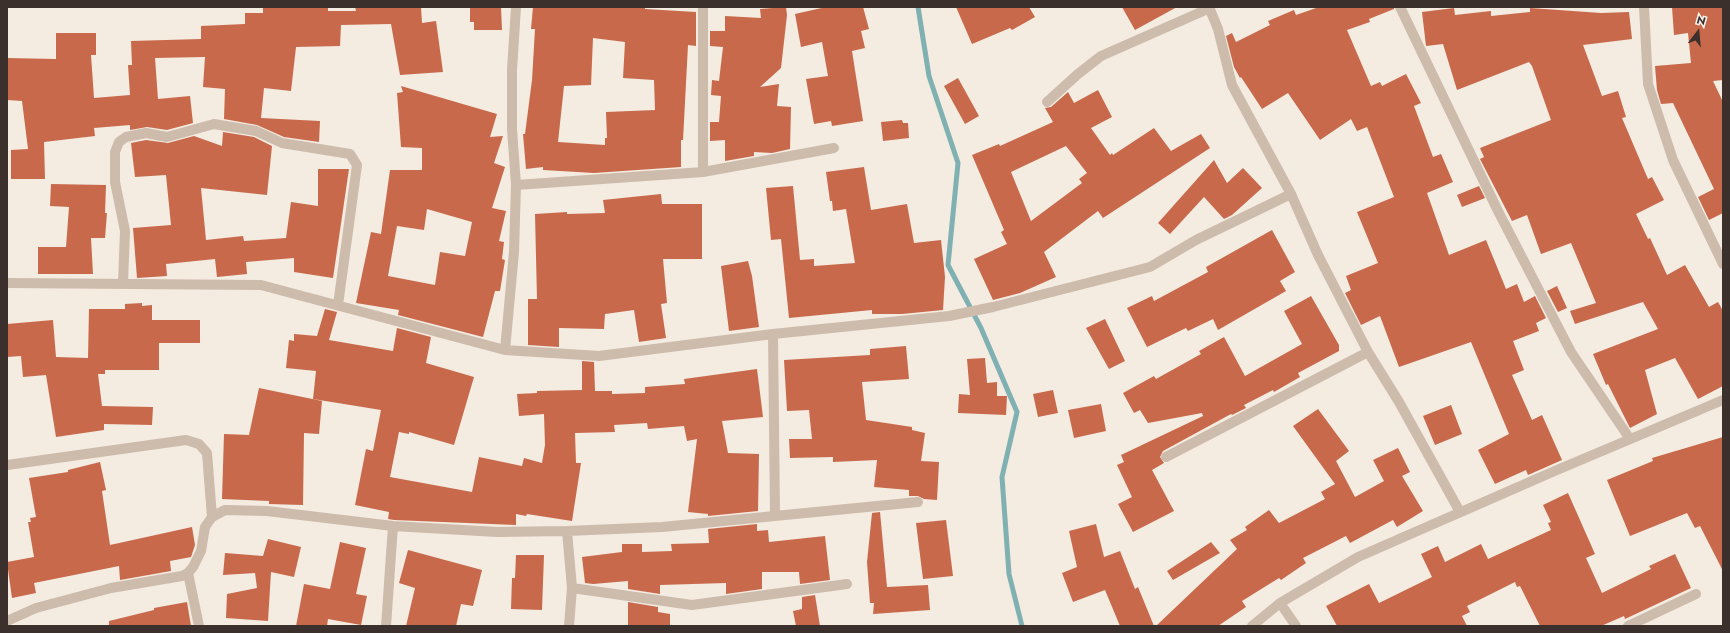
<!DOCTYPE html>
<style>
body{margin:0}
#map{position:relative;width:1730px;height:633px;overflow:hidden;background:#f4ebe1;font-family:Jost,sans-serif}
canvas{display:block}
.frame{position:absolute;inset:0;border:8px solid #3b302b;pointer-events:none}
.north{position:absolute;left:1678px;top:12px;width:40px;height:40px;-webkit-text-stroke:3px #fbf5ee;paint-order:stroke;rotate:16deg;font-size:11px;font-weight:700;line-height:16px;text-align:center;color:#3b302b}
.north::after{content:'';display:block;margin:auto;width:14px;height:18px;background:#3b302b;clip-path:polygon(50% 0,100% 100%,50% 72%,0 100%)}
</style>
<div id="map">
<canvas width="1730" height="633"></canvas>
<div class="frame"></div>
<div class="north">N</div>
</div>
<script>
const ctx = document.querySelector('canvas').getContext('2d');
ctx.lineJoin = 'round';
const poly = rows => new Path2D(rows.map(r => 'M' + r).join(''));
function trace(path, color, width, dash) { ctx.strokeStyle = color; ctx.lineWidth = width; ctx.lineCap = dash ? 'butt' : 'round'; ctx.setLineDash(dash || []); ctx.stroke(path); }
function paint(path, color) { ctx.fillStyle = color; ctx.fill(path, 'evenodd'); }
trace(poly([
 [918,7,929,76,958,163,948,265,981,328,1017,412,1002,477,1009,574,1022,626]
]), '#7fb0b2', 5);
paint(poly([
 [263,7,328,7,328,11,356,11,355,7,421,7,422,23,436,21,443,72,400,75,391,24,341,25,340,46,296,47,291,91,264,88,261,118,320,121,319,142,284,137,257,125,224,119,225,89,203,87,205,57,155,58,158,99,190,96,193,123,167,130,147,127,130,130,130,125,94,128,95,136,44,142,45,179,11,179,11,150,28,149,22,101,7,100,7,58,56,59,56,33,96,33,96,55,91,55,94,98,130,95,128,65,132,65,131,41,201,39,201,26,245,24,245,13,263,13],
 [470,7,501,7,502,30,474,30,474,22,470,22],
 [533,7,645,7,645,9,696,12,696,46,688,45,683,140,681,140,681,167,594,173,543,170,543,167,526,169,523,134,525,134,532,80,535,29,531,29],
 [593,38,625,42,623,78,654,80,655,110,606,112,607,138,605,138,605,145,558,142,564,86,591,85],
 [786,7,787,15,781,68,760,87,779,84,777,106,791,107,790,149,772,153,754,152,754,156,725,161,725,140,710,141,710,122,719,122,721,96,711,95,712,80,719,81,723,47,710,46,710,31,725,31,725,16,761,18,760,9],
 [826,7,863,7,869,29,861,31,865,48,852,51,863,121,832,126,831,121,814,124,806,79,828,76,822,42,801,47,795,14],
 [956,7,1029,7,1035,17,1012,30,1010,28,972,44],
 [1122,7,1177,7,1135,30],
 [1319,7,1394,7,1394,9,1369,19,1370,22,1347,30,1371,86,1380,82,1382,86,1406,74,1421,103,1414,106,1433,157,1441,154,1453,182,1427,193,1449,255,1486,240,1506,289,1517,284,1524,302,1535,296,1546,318,1536,323,1539,331,1513,341,1524,370,1512,375,1532,420,1542,415,1562,460,1528,475,1526,470,1495,484,1478,450,1509,434,1471,342,1399,367,1380,316,1361,325,1345,293,1351,290,1346,276,1378,263,1357,212,1394,197,1367,127,1357,131,1351,119,1320,140,1288,93,1262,109,1241,77,1240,78,1234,67,1226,36,1232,33,1236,42,1270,25,1268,21,1294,10,1296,15],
 [1672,7,1723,7,1723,80,1713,81,1723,102,1723,213,1709,220,1698,197,1714,189,1673,103,1661,104,1657,90,1655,66,1691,63,1688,33,1674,35],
 [1454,8,1455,15,1491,11,1491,16,1530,12,1530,8,1601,13,1629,12,1632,39,1583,45,1602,96,1618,91,1626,117,1622,118,1648,179,1652,177,1664,200,1636,214,1648,239,1650,238,1667,275,1685,265,1709,307,1718,302,1723,311,1723,386,1698,399,1675,358,1645,370,1657,414,1630,428,1608,384,1606,385,1593,354,1658,329,1643,302,1575,324,1570,311,1596,303,1571,243,1541,254,1527,215,1512,221,1480,159,1484,157,1480,148,1551,120,1532,66,1529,62,1457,90,1443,44,1426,46,1422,12],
 [958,78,979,116,965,124,944,86],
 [401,86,497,114,490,137,503,136,494,163,505,167,492,208,506,211,499,241,504,242,502,259,505,260,500,291,495,291,483,337,398,315,399,310,356,303,371,232,381,234,390,170,422,170,422,148,401,147,397,93,403,92],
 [427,209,472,222,465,256,440,252,435,285,388,276,397,226,424,230],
 [1098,90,1112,117,1091,128,1110,155,1112,153,1113,155,1154,128,1171,151,1201,134,1210,148,1103,218,1098,211,1044,252,1056,277,1020,293,993,300,974,259,1007,244,1001,232,1004,230,972,155,999,144,1000,146,1053,122,1045,108,1051,107,1068,92,1074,103],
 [1066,146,1087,173,1079,179,1082,183,1031,221,1011,172],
 [902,120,903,123,908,123,909,138,883,141,881,122],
 [223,132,254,137,272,146,267,195,201,188,206,240,243,236,244,241,286,238,291,202,318,206,318,169,349,169,333,278,294,272,294,258,246,262,247,274,217,277,215,259,166,264,167,276,137,278,133,228,171,225,166,175,135,177,131,143,146,140,168,143,194,136,222,146],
 [1214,160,1227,183,1243,168,1262,188,1232,215,1224,219,1204,197,1170,234,1158,223],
 [864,167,871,210,907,204,914,243,941,240,945,277,943,310,902,314,872,314,872,310,789,318,781,239,771,240,766,188,793,186,800,260,814,259,814,266,855,263,846,209,833,211,832,201,830,201,826,172],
 [51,184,106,185,105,213,107,213,105,238,91,238,93,274,38,274,38,247,66,247,69,207,50,206],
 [1479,186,1485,198,1462,207,1457,195],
 [661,194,662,204,702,204,702,259,663,259,667,303,661,304,666,338,639,342,634,310,605,314,604,329,559,328,559,347,528,345,528,299,537,299,535,214,567,212,567,214,605,213,603,200],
 [1272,230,1295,272,1280,281,1286,291,1218,330,1213,319,1188,331,1186,328,1147,347,1127,308,1152,296,1154,301,1208,272,1206,267],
 [748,261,752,276,759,327,729,331,721,266],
 [1557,286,1567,308,1558,312,1547,291],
 [1311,296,1339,345,1339,351,1298,373,1300,377,1274,392,1273,390,1244,405,1246,408,1232,415,1231,414,1163,451,1160,457,1164,463,1152,470,1174,511,1133,532,1118,504,1132,497,1117,465,1124,462,1121,455,1203,416,1202,413,1148,423,1140,410,1134,413,1123,393,1154,376,1156,379,1201,354,1199,351,1224,337,1245,376,1302,344,1284,311],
 [142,303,142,306,152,305,152,320,200,320,200,343,159,343,159,370,105,370,105,374,98,374,102,406,153,407,152,425,104,424,104,430,56,437,46,375,23,377,21,356,7,357,7,324,53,320,56,357,88,358,89,309,125,309,125,304],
 [325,309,337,312,329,340,393,351,397,328,431,337,426,363,474,377,454,445,409,432,409,434,399,432,390,477,472,492,479,457,522,466,524,458,542,463,545,445,544,414,519,416,517,394,537,393,537,391,582,390,582,361,594,362,595,391,612,391,612,394,645,393,645,387,685,384,684,379,757,369,763,417,722,421,728,453,759,454,758,511,708,516,708,514,688,512,697,439,687,441,684,426,648,429,647,423,614,425,615,432,575,433,576,463,581,463,572,521,527,514,526,516,516,514,516,525,394,520,388,519,389,512,355,505,366,449,373,451,381,410,313,399,316,371,286,368,289,340,294,341,294,334,317,336],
 [1105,319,1125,361,1109,369,1086,328],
 [906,346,909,379,862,382,866,420,912,427,912,430,925,433,921,461,939,462,937,500,924,499,918,496,909,496,909,490,874,487,877,460,833,462,833,457,790,458,789,439,812,439,809,410,787,411,784,360,870,355,870,349],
 [985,358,987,383,997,382,997,396,1007,396,1006,415,958,413,959,394,970,395,967,359],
 [259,388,322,401,319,434,304,433,303,505,269,504,269,501,222,499,224,434,249,435],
 [1053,390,1058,413,1038,417,1033,394],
 [1101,404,1106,431,1074,438,1068,410],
 [1451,405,1462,434,1435,445,1423,416],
 [1318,409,1349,451,1336,461,1355,497,1384,481,1373,460,1398,448,1410,472,1402,476,1423,511,1397,527,1393,520,1350,543,1346,536,1303,558,1306,563,1281,580,1279,578,1242,601,1246,607,1218,626,1156,626,1237,549,1230,540,1247,530,1245,527,1269,510,1279,523,1325,499,1321,492,1335,484,1293,426],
 [1723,437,1723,571,1700,526,1695,528,1687,513,1630,536,1607,480,1653,461,1652,458],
 [100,462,106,490,102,491,110,545,192,527,195,545,191,557,170,561,171,571,120,580,119,566,34,583,36,593,12,598,7,562,34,557,28,522,31,522,30,518,36,517,29,478,68,472,68,470],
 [1568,493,1595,554,1586,558,1602,593,1651,569,1649,566,1675,554,1691,588,1625,619,1624,616,1601,626,1540,626,1520,586,1517,587,1515,582,1467,606,1470,612,1462,616,1467,626,1337,626,1326,606,1369,584,1379,603,1432,577,1421,554,1438,546,1445,562,1481,544,1488,559,1551,530,1548,523,1551,522,1543,505],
 [880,512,887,587,928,585,930,610,873,614,874,603,870,603,867,562,872,513],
 [946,520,953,576,923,579,916,523],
 [757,524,757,531,768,530,769,542,825,536,830,580,800,584,799,572,762,572,762,589,726,594,726,583,660,585,660,594,628,589,628,581,593,584,585,583,582,557,622,552,622,544,642,544,642,552,672,551,671,544,709,543,708,529],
 [1096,524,1104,557,1120,551,1135,589,1138,587,1154,626,1120,626,1105,590,1073,602,1062,573,1077,567,1069,531],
 [268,539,301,547,294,577,271,572,268,621,226,618,227,594,257,588,255,573,223,575,225,553,263,556],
 [340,542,366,548,356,594,367,596,361,625,328,619,327,626,296,626,304,584,330,589],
 [1211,542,1220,553,1173,580,1167,571],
 [408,550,482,570,473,606,461,604,456,626,406,626,415,588,399,583],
 [516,555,544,555,542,610,511,609,512,578,515,578],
 [815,595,820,626,796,626,793,611,802,609,802,597],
 [187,602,191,626,109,626,109,621,154,610,154,608],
 [628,602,658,607,658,612,670,614,670,626,628,626]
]), '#c8694b');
trace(poly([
 [703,7,703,172],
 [1209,7,1218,29,1232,85,1291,194,1318,255,1368,352,1399,402,1460,512],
 [1400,7,1498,211,1571,352,1630,439],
 [1644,7,1648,84,1673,160,1723,264],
 [1047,102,1078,74,1101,56,1210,8],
 [516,185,703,172,834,148],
 [7,283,261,285,505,350,599,356,773,334,949,316,993,307,1150,267,1196,240,1291,194],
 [123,283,125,231,115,182,115,152,119,142,126,137,146,133,167,137,214,124,256,131,282,143,350,154,357,165,338,305],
 [773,334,775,516],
 [505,350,514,252,516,185,512,129,512,70,516,7],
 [1166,457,1368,352],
 [7,465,186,440,199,444,207,453,212,517],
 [567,531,572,588,569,626],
 [188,573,199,626],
 [572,588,692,605,847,584],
 [1280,603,1296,626],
 [7,621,36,608,111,588,182,576,188,573,193,567,201,551,205,527,212,517,225,510,267,511,393,526,497,532,567,531,662,527,918,502],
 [386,626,393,526],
 [1252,626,1280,603,1358,557,1557,470,1723,400],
 [1628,626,1696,594]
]), '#cdbbac', 10);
</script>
